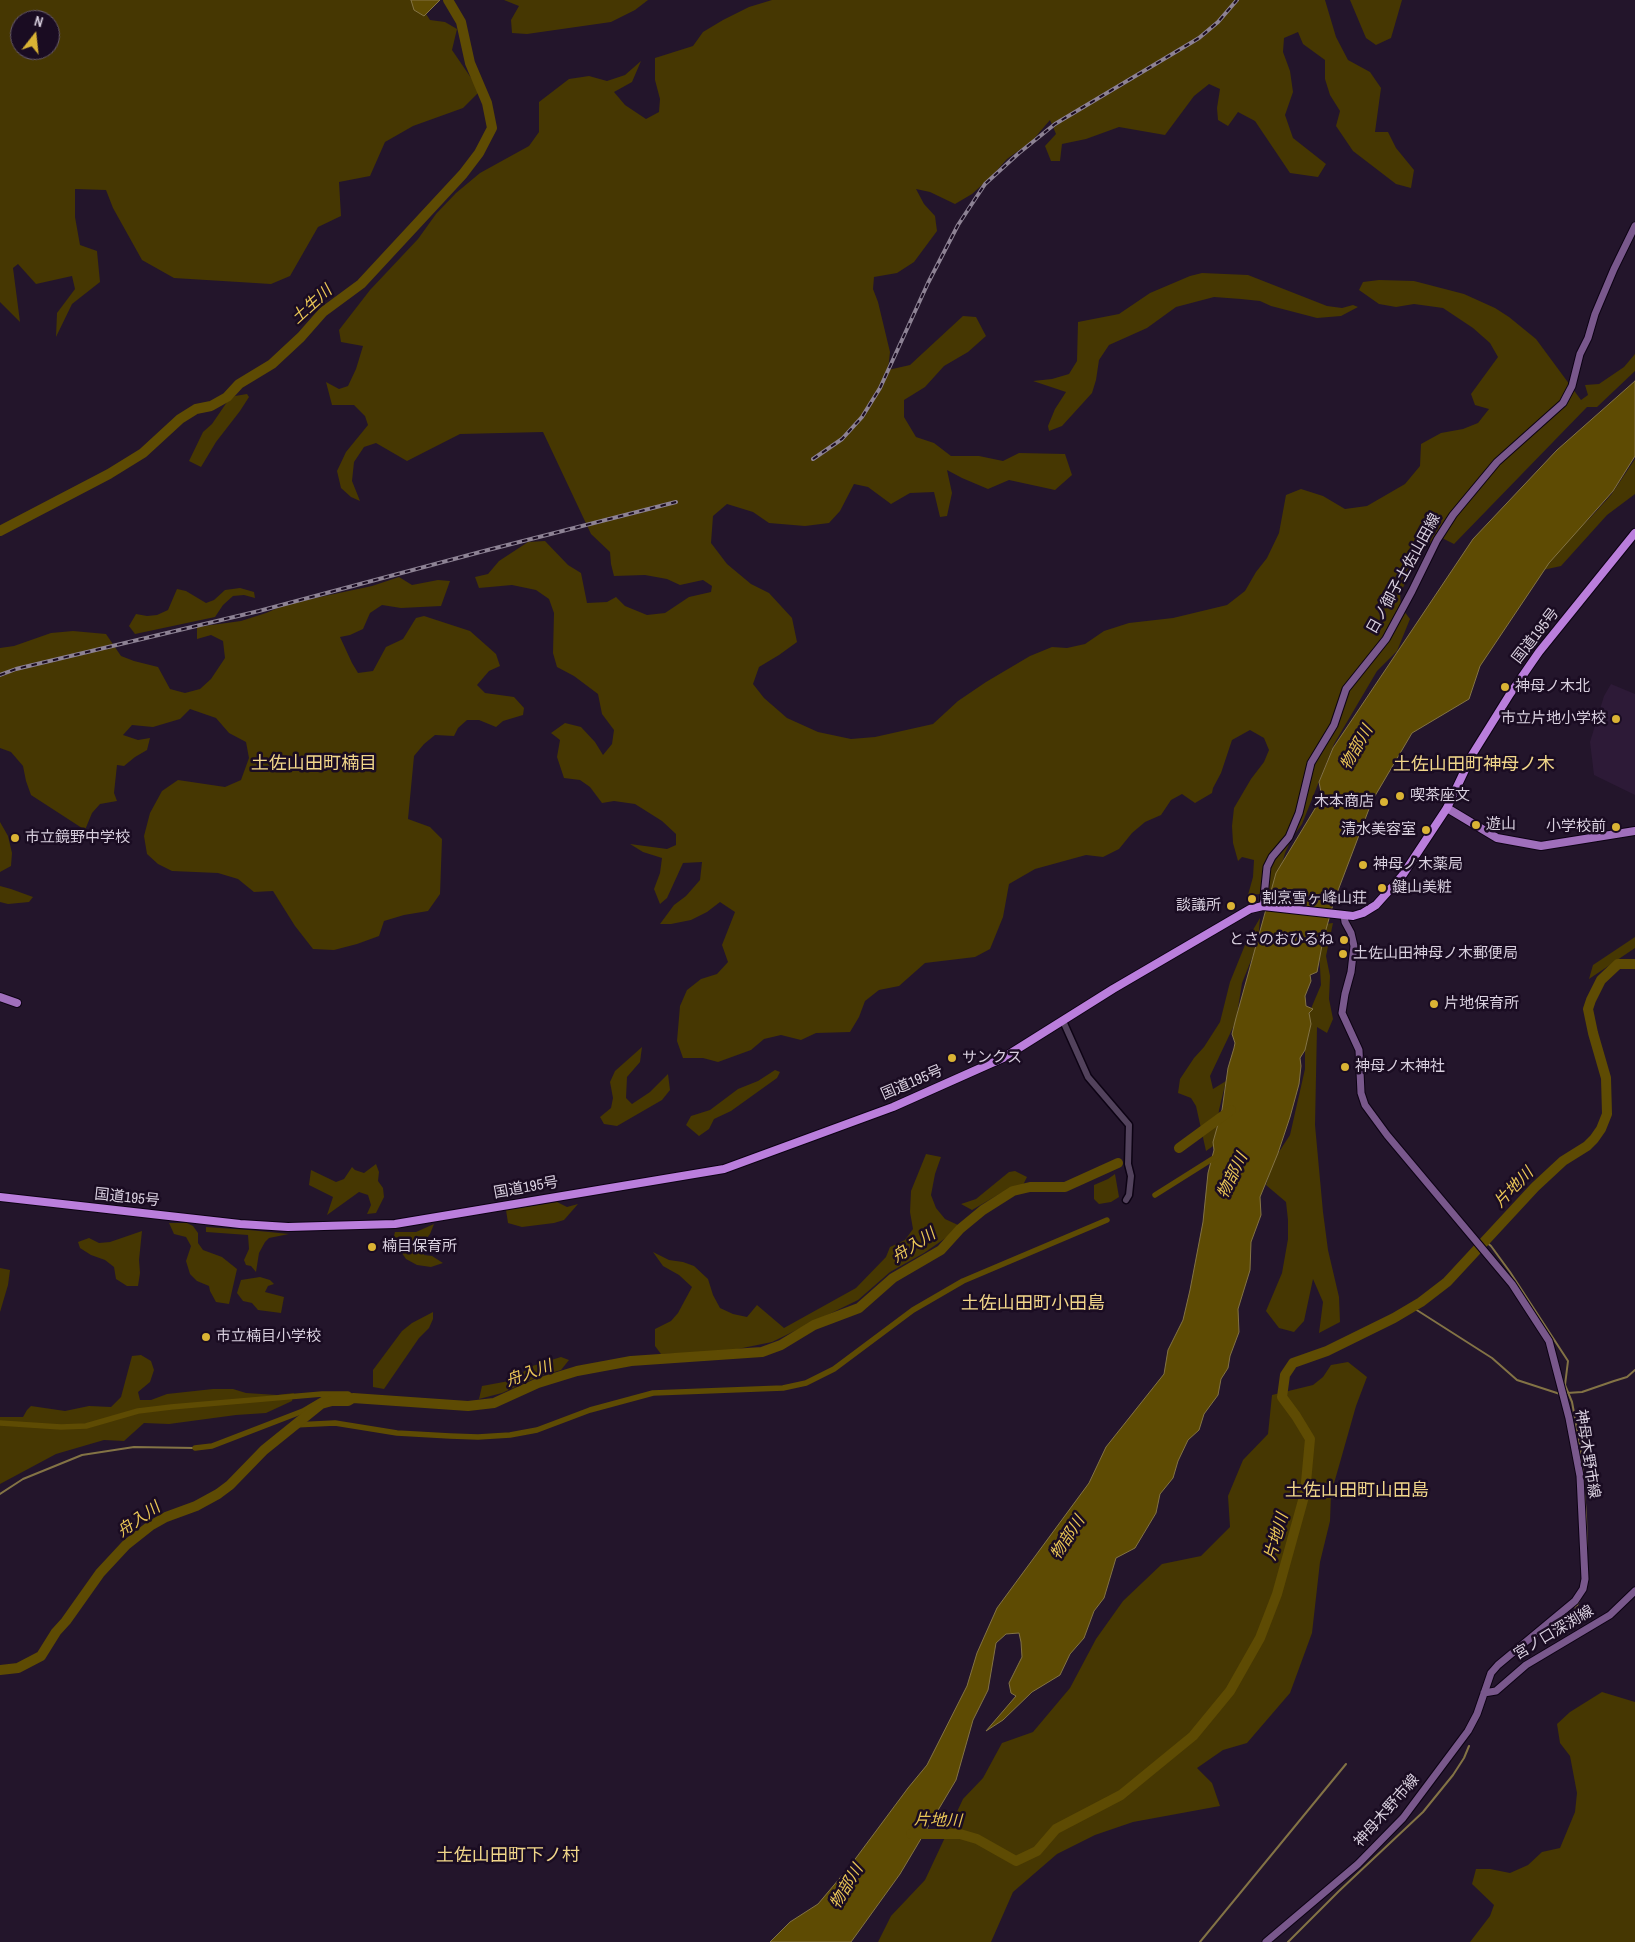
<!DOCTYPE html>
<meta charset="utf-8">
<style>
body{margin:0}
#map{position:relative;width:1635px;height:1942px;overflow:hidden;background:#23152b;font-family:"Archivo Narrow",sans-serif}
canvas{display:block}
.north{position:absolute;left:10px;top:10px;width:50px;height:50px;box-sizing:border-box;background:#1a0c22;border:1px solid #665a6d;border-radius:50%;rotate:16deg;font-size:14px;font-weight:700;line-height:20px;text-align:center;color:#d8cfde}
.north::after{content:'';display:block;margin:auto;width:18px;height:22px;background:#dab334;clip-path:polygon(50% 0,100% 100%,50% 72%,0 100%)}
</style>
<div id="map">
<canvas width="1635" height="1942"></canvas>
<div class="north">N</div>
</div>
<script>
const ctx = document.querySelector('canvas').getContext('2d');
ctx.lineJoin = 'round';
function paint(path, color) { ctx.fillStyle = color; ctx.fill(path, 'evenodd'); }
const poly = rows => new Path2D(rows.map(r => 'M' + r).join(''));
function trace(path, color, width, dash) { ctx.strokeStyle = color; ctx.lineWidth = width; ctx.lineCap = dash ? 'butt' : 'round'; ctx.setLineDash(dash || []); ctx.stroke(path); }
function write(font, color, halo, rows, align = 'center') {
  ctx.font = font + ' "Archivo Narrow","Noto Sans JP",sans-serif'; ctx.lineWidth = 5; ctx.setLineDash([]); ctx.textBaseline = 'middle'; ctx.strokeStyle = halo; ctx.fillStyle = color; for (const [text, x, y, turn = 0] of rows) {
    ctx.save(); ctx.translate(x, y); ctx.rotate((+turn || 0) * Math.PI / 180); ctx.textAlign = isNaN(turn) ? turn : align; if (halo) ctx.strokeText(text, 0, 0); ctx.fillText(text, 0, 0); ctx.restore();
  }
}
paint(poly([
 [1611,684,1635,694,1635,795,1594,775,1590,742,1604,696]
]), '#2d1a37');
paint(poly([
 [0,0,417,0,430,20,445,22,457,29,452,50,480,91,463,108,413,126,385,142,370,176,339,182,341,216,318,227,290,276,271,284,174,278,142,260,113,208,106,190,75,189,75,217,80,245,97,251,100,282,72,304,56,337,57,313,75,289,72,276,36,284,18,264,13,268,20,322,0,302],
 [20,20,50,20,50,50,20,50],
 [504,0,648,0,635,10,611,22,527,34,512,33,511,20,519,6],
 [772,0,1325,0,1336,37,1348,60,1370,72,1381,88,1375,132,1388,132,1396,148,1414,170,1411,188,1396,184,1353,151,1336,126,1340,111,1330,95,1325,79,1325,60,1303,44,1298,32,1284,38,1283,52,1290,71,1293,92,1285,115,1293,138,1326,164,1318,177,1290,173,1255,121,1238,112,1228,126,1218,120,1217,108,1220,89,1209,84,1194,96,1165,135,1119,127,1086,139,1062,144,1060,161,1051,161,1045,146,1056,134,1050,120,1032,141,1007,159,992,176,972,194,955,204,930,192,916,189,924,204,935,216,937,231,914,262,897,273,874,277,873,289,878,302,890,352,888,370,910,365,963,316,976,317,986,336,968,352,944,366,925,387,904,400,904,417,916,437,934,443,951,456,979,456,1003,461,1019,453,1065,454,1072,475,1055,490,1009,480,988,489,962,478,947,470,952,493,947,516,940,517,934,492,910,493,891,504,868,487,854,484,840,511,829,523,805,526,769,523,753,512,727,504,713,516,711,543,727,564,751,584,769,593,792,618,797,642,779,655,759,667,753,684,764,698,787,718,818,732,851,739,875,737,933,724,958,701,986,682,1030,656,1052,647,1067,648,1085,644,1104,631,1129,623,1173,618,1227,605,1245,591,1256,572,1267,558,1279,533,1286,495,1301,489,1323,496,1345,509,1367,506,1405,484,1420,466,1421,444,1441,433,1463,429,1478,423,1489,409,1475,405,1471,394,1498,357,1490,343,1473,328,1443,308,1414,304,1396,307,1379,304,1359,290,1363,282,1379,280,1414,281,1464,294,1495,308,1509,317,1536,339,1581,400,1588,395,1585,385,1599,384,1624,367,1635,354,1635,371,1597,407,1587,407,1454,544,1440,537,1425,547,1400,593,1401,607,1410,619,1397,651,1377,671,1334,744,1302,824,1292,838,1285,853,1274,893,1248,895,1253,877,1254,860,1242,857,1238,861,1233,843,1232,826,1234,808,1251,779,1264,762,1269,750,1264,738,1250,730,1232,740,1221,773,1213,788,1212,793,1195,803,1182,794,1171,800,1161,815,1145,822,1132,833,1119,849,1103,857,1086,855,1035,869,1009,884,1003,917,990,949,975,957,925,963,899,986,879,990,865,1001,859,1017,850,1032,816,1033,801,1040,781,1035,764,1039,751,1050,718,1062,703,1058,683,1058,677,1041,680,1006,687,990,701,979,717,974,728,962,722,945,735,912,720,902,707,912,691,920,671,924,660,924,674,905,686,896,700,880,702,862,683,863,667,898,660,904,654,889,660,873,662,858,643,852,630,844,667,849,676,845,676,834,662,821,635,804,614,801,602,803,590,787,580,780,564,778,557,757,560,740,551,733,565,723,581,727,595,742,603,755,612,744,614,730,602,714,598,694,574,676,557,667,553,653,554,613,549,599,536,590,512,585,479,588,475,577,488,574,499,561,528,542,545,541,568,565,581,573,587,603,607,602,616,597,625,606,647,615,665,613,689,597,711,592,712,586,703,580,680,585,667,579,645,575,614,576,611,564,610,552,591,534,543,432,460,434,407,461,376,443,364,447,354,462,352,481,360,501,351,497,341,488,337,471,346,452,368,425,365,416,354,405,332,405,326,382,339,389,348,386,356,369,363,346,341,342,339,330,370,290,418,239,436,214,456,193,480,173,529,146,539,132,539,102,569,79,589,76,607,81,625,75,641,61,632,82,614,92,625,105,646,119,659,112,660,99,655,80,655,58,693,46,703,32,723,20,749,7],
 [1350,0,1402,0,1391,38,1376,45,1366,38],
 [1202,273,1248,275,1327,306,1342,308,1353,305,1358,307,1341,316,1317,318,1271,306,1260,301,1241,299,1214,297,1176,307,1147,328,1109,345,1099,360,1096,380,1092,393,1062,426,1049,431,1048,426,1055,409,1066,392,1033,381,1052,379,1069,374,1077,361,1078,322,1119,314,1150,293,1190,276],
 [247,394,249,397,240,411,216,442,201,467,189,461,203,432,212,424,227,402,235,396],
 [1635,459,1635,494,1607,515,1561,566,1543,570,1550,556,1591,517,1611,495],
 [399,577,412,585,438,580,450,581,441,606,401,608,382,605,370,613,363,629,350,635,340,637,352,663,358,673,373,671,386,647,403,639,416,618,424,616,470,631,496,654,500,666,489,671,477,685,485,693,514,697,524,708,523,715,503,721,496,727,479,720,467,720,458,728,454,736,435,735,424,744,414,756,408,819,430,827,442,839,440,894,428,911,404,915,384,921,379,936,357,944,334,950,313,949,295,926,273,891,254,892,238,879,218,873,172,871,158,864,147,854,144,836,150,813,162,791,178,780,225,787,241,780,249,758,246,742,229,733,216,718,190,709,180,719,153,727,132,725,123,735,138,740,150,738,147,750,135,757,124,766,117,765,114,793,117,801,100,804,92,813,85,830,31,795,26,781,23,766,11,752,0,748,0,648,14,646,51,633,73,631,106,634,121,656,134,661,158,667,170,689,185,693,200,689,211,679,225,658,223,641,211,635,197,639,197,627,241,621,266,613,287,604,372,586],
 [240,588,254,592,255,598,244,595,233,596,223,605,215,617,135,634,129,626,136,614,147,616,157,615,168,610,177,589,186,591,206,603,214,600,225,590],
 [0,822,8,836,12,853,11,866,0,872],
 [0,886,11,889,33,897,29,902,8,904,0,902],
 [1260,918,1258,943,1242,983,1236,1021,1210,1076,1213,1089,1226,1081,1219,1110,1216,1144,1206,1151,1196,1106,1191,1098,1178,1093,1180,1079,1194,1058,1204,1047,1220,1022,1230,982,1247,940],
 [1333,923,1326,956,1330,976,1329,999,1333,1019,1327,1033,1317,1027,1315,1125,1323,1212,1328,1250,1339,1297,1340,1322,1319,1333,1323,1302,1313,1279,1304,1321,1294,1332,1279,1328,1266,1311,1282,1273,1288,1239,1288,1220,1286,1202,1266,1185,1273,1161,1290,1135,1305,1069,1305,1038,1310,1011,1321,985,1319,950,1325,924],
 [1635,937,1635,948,1589,979,1593,965],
 [642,1047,640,1062,627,1077,626,1098,632,1104,650,1092,668,1074,670,1090,662,1100,617,1126,604,1124,600,1117,611,1108,613,1098,610,1082,615,1071],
 [775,1070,780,1072,777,1078,731,1111,714,1119,709,1129,699,1136,686,1125,691,1116,710,1110,738,1089,758,1081],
 [926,1154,941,1157,935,1174,931,1195,936,1208,945,1219,958,1225,947,1237,924,1253,890,1272,858,1300,772,1342,723,1352,661,1354,655,1346,655,1329,671,1321,678,1313,692,1287,679,1275,663,1266,653,1252,669,1260,683,1262,694,1266,708,1279,713,1295,720,1308,733,1314,747,1317,757,1305,784,1328,856,1288,886,1257,890,1247,905,1240,913,1229,910,1212,911,1191],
 [376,1164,379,1172,378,1181,383,1188,384,1197,376,1213,367,1214,371,1205,368,1195,359,1192,327,1215,333,1197,309,1185,311,1170,336,1182,344,1179,352,1167,355,1170,364,1173],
 [1015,1171,1027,1177,1023,1185,1014,1189,1001,1193,972,1210,961,1204,976,1199,1009,1172],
 [1115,1174,1119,1197,1111,1202,1099,1204,1094,1199,1094,1185,1108,1179],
 [557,1202,567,1207,578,1204,564,1220,554,1223,522,1227,508,1223,506,1210],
 [169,1223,187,1223,193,1226,198,1233,198,1243,203,1250,222,1257,237,1269,229,1304,216,1302,210,1291,209,1286,197,1281,190,1274,186,1261,191,1246,186,1237,174,1234],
 [434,1224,430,1234,423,1243,424,1255,432,1256,443,1263,431,1267,417,1265,406,1259,393,1240,395,1232,416,1232],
 [206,1227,249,1230,289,1234,269,1238,265,1242,259,1253,256,1272,251,1266,246,1265,244,1260,249,1249,248,1235,206,1232],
 [142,1231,139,1260,140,1273,138,1286,127,1286,116,1279,114,1267,105,1260,91,1255,80,1248,78,1242,89,1238,99,1243,110,1242],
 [0,1268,10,1270,8,1285,0,1312],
 [260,1277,270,1280,274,1284,268,1286,265,1292,284,1297,281,1313,258,1310,252,1303,243,1301,237,1293,241,1280],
 [433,1312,433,1319,429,1328,419,1338,384,1389,373,1387,373,1370,402,1331,412,1323],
 [141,1355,151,1361,154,1370,150,1382,138,1392,140,1400,151,1400,167,1394,213,1389,233,1389,246,1393,277,1395,294,1393,292,1401,266,1413,236,1415,169,1424,144,1423,124,1441,104,1440,56,1454,0,1484,0,1417,23,1417,27,1410,31,1406,65,1411,89,1406,111,1407,121,1397,132,1356],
 [561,1357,569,1360,561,1370,540,1376,502,1393,479,1399,482,1386,509,1381,520,1375,529,1367],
 [1348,1362,1367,1377,1356,1406,1331,1494,1330,1521,1320,1562,1312,1633,1290,1693,1247,1743,1223,1750,1197,1768,1212,1783,1220,1806,1133,1822,1095,1835,1057,1854,1013,1892,991,1942,878,1942,891,1916,925,1880,963,1799,983,1778,1002,1743,1033,1732,1070,1688,1096,1639,1123,1601,1162,1564,1201,1556,1230,1527,1228,1496,1243,1460,1268,1434,1272,1395,1313,1385,1323,1377,1331,1365],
 [1602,1692,1635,1702,1635,1942,1470,1942,1490,1916,1494,1905,1472,1884,1476,1869,1490,1869,1510,1873,1528,1865,1542,1852,1560,1848,1575,1812,1577,1793,1570,1756,1560,1743,1557,1724,1570,1712]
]), '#463702');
const water = poly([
 [411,0,440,0,424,16,414,10,411,0],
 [1635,381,1635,456,1613,491,1549,563,1480,666,1469,699,1412,733,1372,801,1334,901,1323,940,1317,972,1310,975,1311,981,1305,996,1306,1006,1313,1009,1309,1013,1311,1024,1305,1050,1300,1058,1301,1066,1299,1084,1290,1117,1278,1153,1260,1197,1261,1215,1251,1242,1250,1270,1238,1309,1239,1332,1230,1356,1228,1368,1221,1379,1218,1395,1204,1414,1199,1430,1188,1440,1178,1461,1173,1478,1160,1494,1156,1513,1135,1548,1116,1558,1104,1598,1094,1611,1084,1638,1070,1654,1060,1675,1032,1692,1003,1720,986,1731,1016,1696,1011,1693,1009,1683,1022,1657,1021,1642,1019,1633,1006,1634,996,1643,988,1690,973,1720,956,1780,900,1874,851,1942,770,1942,790,1922,818,1904,850,1866,908,1788,927,1765,967,1686,977,1653,997,1608,1089,1483,1106,1447,1164,1374,1168,1350,1183,1320,1190,1290,1203,1222,1208,1173,1214,1150,1213,1142,1222,1110,1228,1068,1234,1048,1235,1043,1232,1034,1236,1018,1276,873,1322,797,1319,782,1333,748,1473,539,1557,450,1635,381]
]);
paint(water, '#5e4b03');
trace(water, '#837345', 1);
trace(poly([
 [1485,1241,1491,1246,1510,1272,1568,1361,1565,1385,1572,1402,1581,1450,1586,1516,1587,1554],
 [1412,1307,1492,1358,1517,1380,1560,1394],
 [1567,1393,1582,1392,1614,1381,1627,1377,1635,1370],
 [0,1494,23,1479,82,1455,134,1447,195,1448],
 [1545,1632,1570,1614,1575,1609,1582,1595],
 [1200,1942,1346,1764],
 [1288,1942,1339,1891,1423,1812,1453,1775,1464,1758,1469,1746]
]), '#837345', 2);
trace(poly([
 [1155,1195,1217,1156],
 [0,1423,61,1427,86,1426,138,1411,171,1407,322,1394,348,1394,353,1398],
 [294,1425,335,1423,397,1433,450,1436,478,1437,510,1435,537,1430,590,1410,653,1393,783,1388,806,1383,834,1369,913,1310,963,1281,1107,1220],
 [195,1448,212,1446,303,1411,325,1398,346,1398]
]), '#5e4b03', 5.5);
trace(poly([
 [0,531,109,474,143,453,180,419,196,409,211,406,227,397,239,384,272,364,301,337,323,312,361,284,463,174,479,153,492,128,487,103,470,63,461,22,448,0],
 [1179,1148,1231,1110],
 [0,1670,18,1668,41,1656,56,1632,66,1621,100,1573,126,1545,150,1526,166,1517,196,1506,218,1494,230,1485,264,1450,321,1404,332,1401,348,1401,353,1398,468,1406,494,1403,538,1383,577,1371,631,1361,762,1352,781,1345,814,1325,859,1308,893,1278,941,1250,960,1229,983,1210,1013,1191,1030,1187,1065,1187,1118,1163],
 [911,1834,960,1834,977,1839,1016,1861,1037,1851,1056,1829,1121,1795,1193,1736,1230,1691,1260,1638,1277,1594,1305,1493,1310,1439,1296,1416,1282,1397,1285,1375,1293,1363,1327,1351,1394,1318,1421,1302,1447,1282,1535,1187,1563,1161,1587,1146,1594,1139,1601,1129,1607,1114,1606,1078,1593,1033,1588,1009,1591,1000,1601,980,1618,964,1635,964]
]), '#5e4b03', 10);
const tertiary = poly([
 [1063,1021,1088,1077,1129,1125,1128,1164,1131,1176,1129,1195,1126,1200]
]);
const secondary = poly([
 [1263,906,1267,867,1272,857,1289,837,1299,813,1311,763,1334,725,1346,689,1386,639,1412,591,1437,540,1453,515,1497,462,1563,403,1572,386,1580,354,1588,338,1595,314,1614,269,1635,226],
 [1484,1693,1496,1691,1526,1665,1610,1615,1635,1591],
 [1266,1942,1358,1864,1403,1818,1468,1731,1477,1714,1491,1673,1498,1665,1575,1601,1583,1589,1585,1579,1580,1476,1569,1418,1549,1341,1512,1284,1387,1135,1365,1105,1361,1093,1359,1050,1342,1013,1345,994,1351,972,1354,946,1351,933,1345,922,1344,915]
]);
const primary = poly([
 [1447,808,1497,838,1541,846,1635,831],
 [0,997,17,1003]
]);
const trunk = poly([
 [0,1197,240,1224,288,1227,395,1224,724,1169,893,1107,1003,1058,1113,989,1250,909,1263,906,1353,916,1363,913,1376,905,1402,876,1447,808,1472,755,1510,694,1539,652,1635,533]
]);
trace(tertiary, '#0c0213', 9);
trace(secondary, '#0c0213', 9);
trace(primary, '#0c0213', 10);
trace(trunk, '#0c0213', 10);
trace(tertiary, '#52425c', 6);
trace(secondary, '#79588c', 7);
trace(primary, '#a06fbc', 8);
trace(trunk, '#ba7edc', 8);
const rail = poly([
 [813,459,842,439,862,417,880,388,928,283,958,225,985,184,1019,153,1055,124,1199,38,1218,22,1237,0],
 [0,675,16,669,259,611,484,551,676,502]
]);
trace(rail, '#8d8294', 4);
trace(rail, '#1a0c22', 2, [5.5]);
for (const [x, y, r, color] of [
 [1505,687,5,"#dab334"],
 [1616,719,5,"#dab334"],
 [1400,796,5,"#dab334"],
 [1384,802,5,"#dab334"],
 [1476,825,5,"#dab334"],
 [1616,827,5,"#dab334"],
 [1426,830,5,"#dab334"],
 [15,838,5,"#dab334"],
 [1363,865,5,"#dab334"],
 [1382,888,5,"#dab334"],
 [1252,899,5,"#dab334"],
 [1231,906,5,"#dab334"],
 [1344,940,5,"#dab334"],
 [1343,954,5,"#dab334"],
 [1434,1004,5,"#dab334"],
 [952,1058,5,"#dab334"],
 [1345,1067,5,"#dab334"],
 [372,1247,5,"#dab334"],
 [206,1337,5,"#dab334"]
]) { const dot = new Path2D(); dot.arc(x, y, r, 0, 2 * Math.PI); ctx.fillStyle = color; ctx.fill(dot); trace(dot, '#1a0c22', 2); }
write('15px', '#d8cfde', '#1a0c22', [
 ["日ノ御子土佐山田線",1404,574,-61],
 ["国道195号",1536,636,-52],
 ["国道195号",912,1083,-23],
 ["国道195号",526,1188,-10],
 ["国道195号",127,1198,6],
 ["神母木野市線",1587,1454,81],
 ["宮ノ口深渕線",1554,1633,-31],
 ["神母木野市線",1387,1811,-49]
]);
write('15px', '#d8cfde', '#1a0c22', [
 ["神母ノ木北",1515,687],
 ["市立片地小学校",1606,719,"right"],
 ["喫茶座文",1410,796],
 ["木本商店",1374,802,"right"],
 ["遊山",1486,825],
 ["小学校前",1606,827,"right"],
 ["清水美容室",1416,830,"right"],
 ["市立鏡野中学校",25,838],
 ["神母ノ木薬局",1373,865],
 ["鍵山美粧",1392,888],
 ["割烹雪ヶ峰山荘",1262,899],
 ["談議所",1221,906,"right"],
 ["とさのおひるね",1334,940,"right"],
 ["土佐山田神母ノ木郵便局",1353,954],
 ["片地保育所",1444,1004],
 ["サンクス",962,1058],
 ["神母ノ木神社",1355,1067],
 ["楠目保育所",382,1247],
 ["市立楠目小学校",216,1337]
], 'left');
write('italic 16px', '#eac656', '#1a0c22', [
 ["土生川",312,305,-42],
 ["物部川",1357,748,-60],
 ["物部川",1233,1176,-64],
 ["片地川",1514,1188,-46],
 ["舟入川",914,1246,-33],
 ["舟入川",529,1374,-20],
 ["舟入川",139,1520,-35],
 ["片地川",1277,1537,-74],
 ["物部川",1068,1538,-57],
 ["片地川",938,1821,2],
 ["物部川",847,1887,-59]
]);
write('18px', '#f1d68a', '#1a0c22', [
 ["土佐山田町楠目",314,764],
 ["土佐山田町神母ノ木",1474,765],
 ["土佐山田町小田島",1033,1304],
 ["土佐山田町山田島",1357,1491],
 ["土佐山田町下ノ村",508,1856]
]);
</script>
